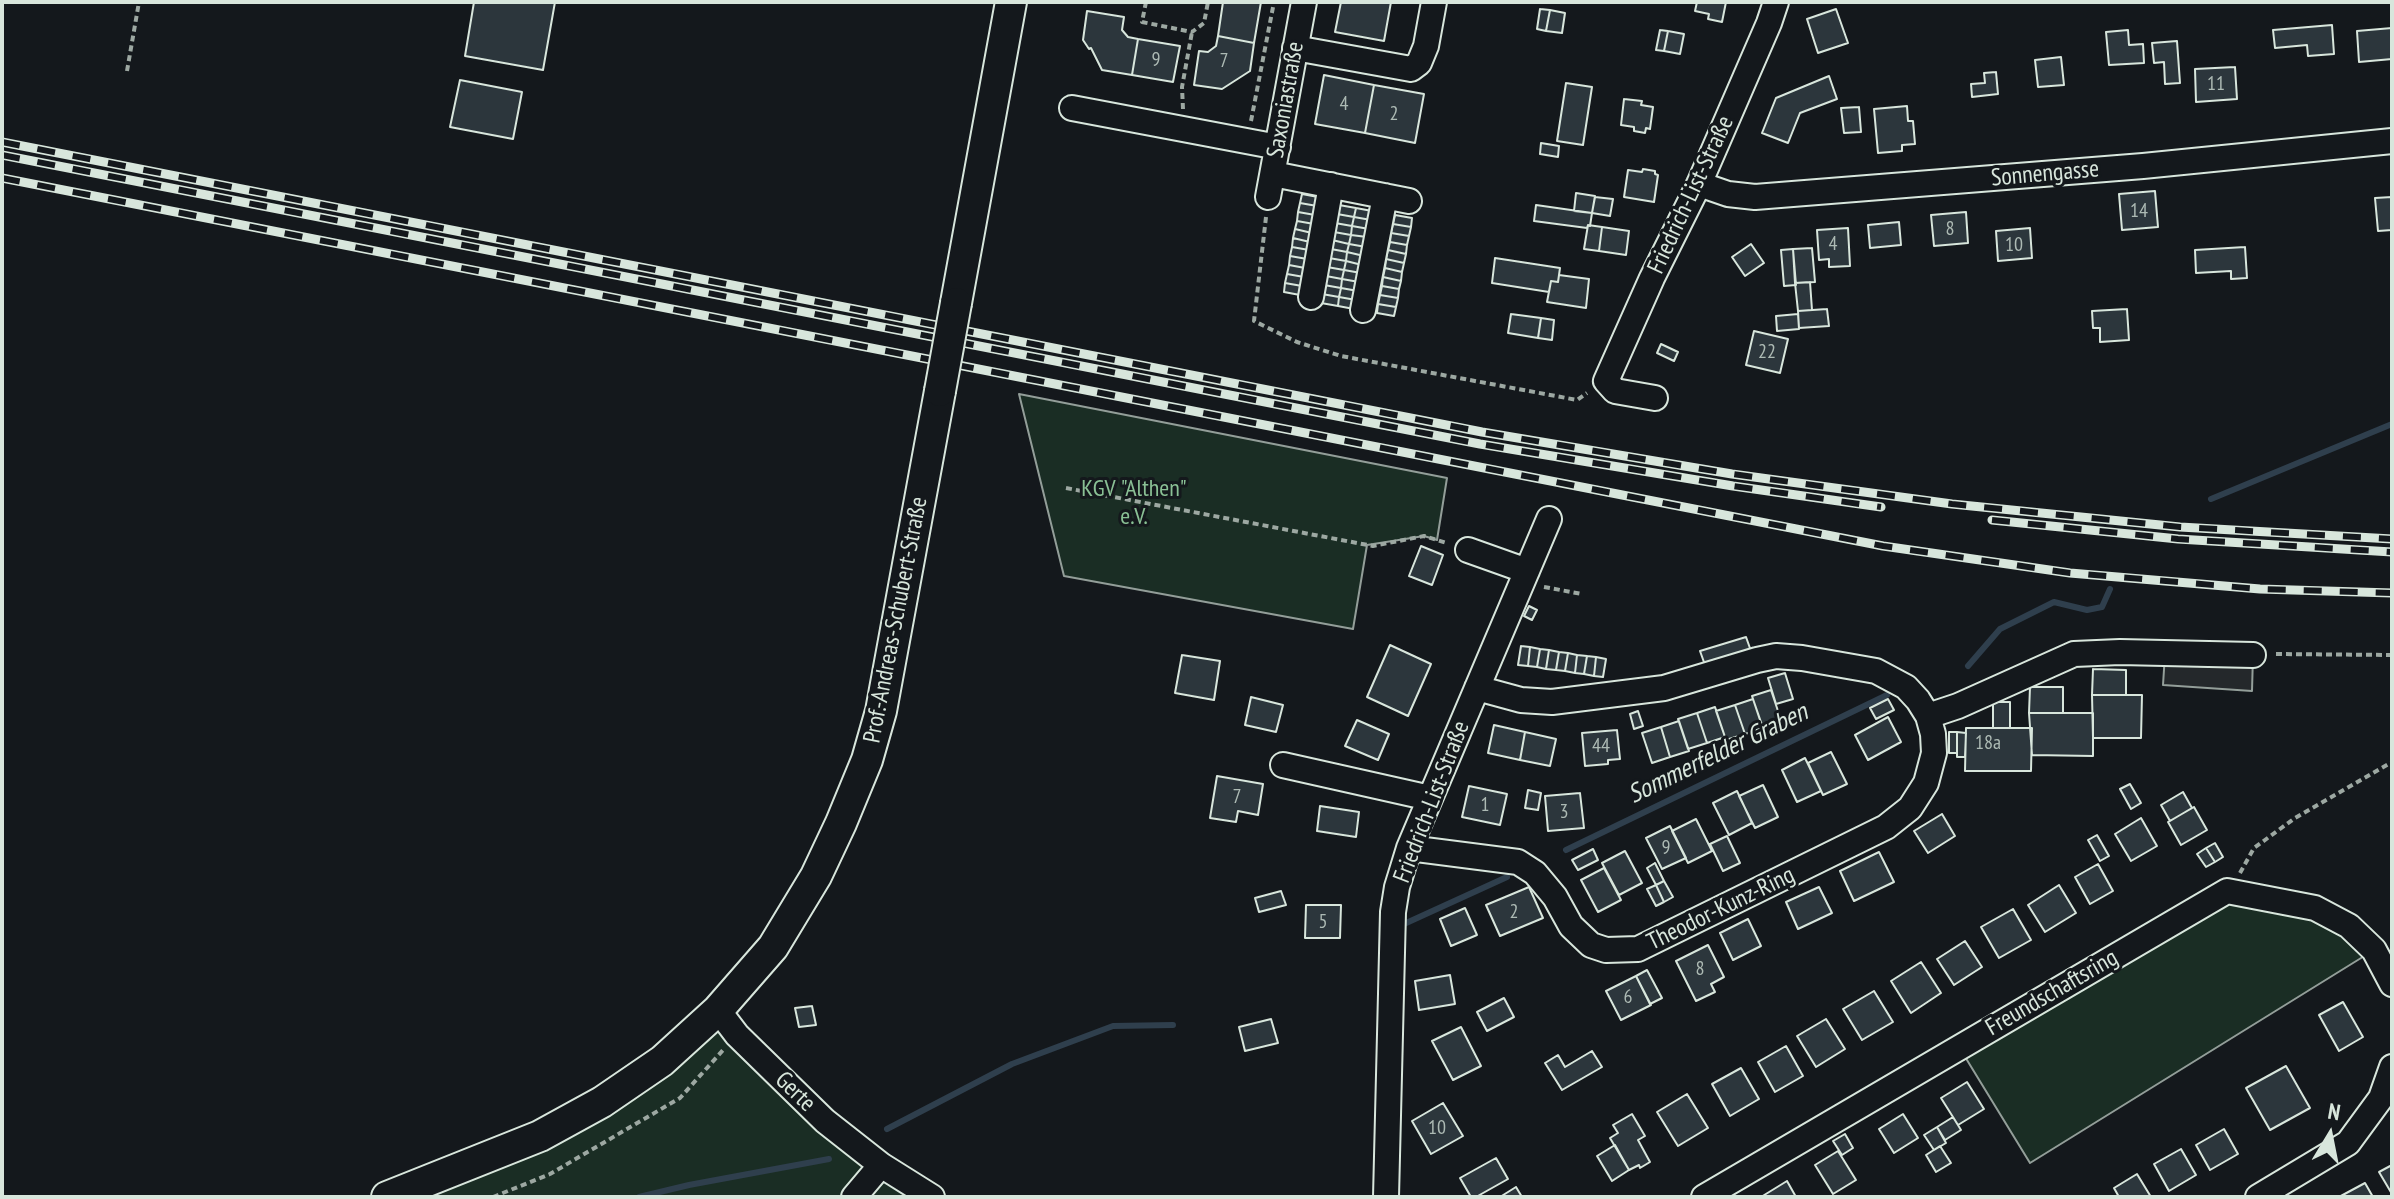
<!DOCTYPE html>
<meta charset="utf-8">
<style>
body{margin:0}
#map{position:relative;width:2394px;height:1199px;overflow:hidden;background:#14181c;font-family:"PT Sans Narrow",sans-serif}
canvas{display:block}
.frame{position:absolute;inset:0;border:4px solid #d8e6dc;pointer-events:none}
.north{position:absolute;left:2290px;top:1095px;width:80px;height:80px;-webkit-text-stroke:6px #14181c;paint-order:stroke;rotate:10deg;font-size:22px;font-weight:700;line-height:32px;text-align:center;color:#d8e6dc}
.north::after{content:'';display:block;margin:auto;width:28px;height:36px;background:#d8e6dc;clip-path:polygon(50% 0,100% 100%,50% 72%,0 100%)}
</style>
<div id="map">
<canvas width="2394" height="1199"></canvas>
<div class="frame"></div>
<div class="north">N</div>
</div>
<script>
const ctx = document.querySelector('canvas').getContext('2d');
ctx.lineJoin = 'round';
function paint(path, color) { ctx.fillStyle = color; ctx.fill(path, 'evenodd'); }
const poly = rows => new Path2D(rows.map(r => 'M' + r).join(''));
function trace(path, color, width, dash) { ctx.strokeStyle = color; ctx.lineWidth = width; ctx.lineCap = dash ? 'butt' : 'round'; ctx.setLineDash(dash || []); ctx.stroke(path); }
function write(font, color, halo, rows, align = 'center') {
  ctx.font = font + ' "PT Sans Narrow",sans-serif'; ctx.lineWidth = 6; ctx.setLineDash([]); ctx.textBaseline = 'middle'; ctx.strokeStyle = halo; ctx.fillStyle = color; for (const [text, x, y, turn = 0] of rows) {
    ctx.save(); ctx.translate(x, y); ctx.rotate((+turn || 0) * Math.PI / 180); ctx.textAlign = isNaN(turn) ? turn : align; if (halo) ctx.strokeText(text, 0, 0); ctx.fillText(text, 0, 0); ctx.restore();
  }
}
const green = poly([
 [1019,394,1447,478,1437,540,1424,536,1367,545,1353,629,1064,576,1019,394],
 [2227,891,2315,908,2374,950,2030,1163,1959,1047,2227,891],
 [718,1010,737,1035,932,1197,387,1197,540,1136,718,1010]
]);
paint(green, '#1a2d24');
trace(green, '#939e99', 2);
const parking = poly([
 [2165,654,2253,655,2252,691,2163,685,2165,654]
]);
paint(parking, '#24282b');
trace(parking, '#939e99', 2);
trace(poly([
 [2211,499,2392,424],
 [1968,666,2000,629,2054,602,2087,610,2102,607,2110,589],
 [1566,850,1887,695],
 [1404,924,1507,877],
 [887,1129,1012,1064,1113,1026,1173,1025],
 [639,1197,689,1185,829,1159]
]), '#2f3f4d', 6);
const building = poly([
 [474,2,555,2,543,70,465,56,474,2],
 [1223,2,1261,2,1254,43,1218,36,1223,2],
 [1341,2,1391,2,1384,41,1335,32,1341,2],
 [1697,2,1726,2,1722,22,1708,19,1709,14,1695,11,1697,2],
 [1540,9,1550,10,1546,31,1537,29,1540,9],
 [1836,9,1848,43,1818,53,1807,19,1836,9],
 [1550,10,1565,13,1562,33,1546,31,1550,10],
 [1087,11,1124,17,1122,30,1128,37,1138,39,1132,75,1102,70,1091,48,1089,49,1083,40,1087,11],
 [2332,25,2334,54,2308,56,2307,45,2275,48,2273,30,2332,25],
 [2392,28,2392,59,2359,62,2357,31,2392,28],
 [1660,30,1668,31,1664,51,1656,50,1660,30],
 [2128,30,2129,45,2143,44,2144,63,2109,65,2106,32,2128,30],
 [1668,31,1684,34,1680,54,1664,51,1668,31],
 [1218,36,1254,43,1250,71,1222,89,1194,85,1199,51,1208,52,1216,46,1218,36],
 [1138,39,1180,46,1173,82,1132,75,1138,39],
 [2177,41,2180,83,2165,84,2164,62,2154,63,2152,43,2177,41],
 [2061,57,2064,85,2038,87,2035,60,2061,57],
 [2235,67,2237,99,2196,102,2195,69,2235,67],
 [1996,72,1998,94,1972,97,1971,84,1985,83,1984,73,1996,72],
 [1324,75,1374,85,1365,133,1315,124,1324,75],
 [1829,76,1837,99,1800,113,1788,143,1762,133,1776,98,1829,76],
 [460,80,522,92,513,139,450,127,460,80],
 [1566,83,1592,87,1583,145,1557,141,1566,83],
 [1374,85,1424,94,1415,143,1365,133,1374,85],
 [1624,99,1642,101,1641,105,1653,107,1650,129,1646,128,1645,133,1634,131,1634,127,1621,125,1624,99],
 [1907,106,1908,121,1913,121,1915,144,1902,145,1902,151,1878,153,1874,109,1907,106],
 [1859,107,1861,132,1844,133,1841,108,1859,107],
 [1541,143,1559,146,1558,157,1540,154,1541,143],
 [1643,169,1655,171,1655,174,1658,175,1654,202,1624,197,1628,170,1642,172,1643,169],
 [2155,191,2158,227,2122,230,2119,194,2155,191],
 [1576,193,1595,196,1592,213,1574,211,1576,193],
 [1302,194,1318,197,1317,206,1300,203,1302,194],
 [1595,197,1613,199,1610,216,1592,213,1595,197],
 [2392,197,2392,230,2378,231,2375,198,2392,197],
 [1300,203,1317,206,1315,215,1298,212,1300,203],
 [1339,205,1356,208,1354,217,1337,214,1339,205],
 [1536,205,1592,213,1590,226,1588,225,1587,228,1534,221,1536,205],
 [1356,208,1372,211,1371,220,1354,217,1356,208],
 [1298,212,1315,215,1314,224,1297,221,1298,212],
 [1966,212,1968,243,1934,246,1931,215,1966,212],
 [1337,214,1354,217,1352,226,1335,223,1337,214],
 [1395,215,1412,218,1411,227,1393,224,1395,215],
 [1354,217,1371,220,1369,229,1352,226,1354,217],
 [1297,221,1314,224,1312,233,1295,229,1297,221],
 [1899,222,1901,245,1870,248,1868,225,1899,222],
 [1335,223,1352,226,1351,235,1334,232,1335,223],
 [1393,224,1411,227,1409,236,1391,233,1393,224],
 [1588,225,1602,227,1599,251,1584,249,1588,225],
 [1352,226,1369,229,1367,237,1351,235,1352,226],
 [1602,227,1629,231,1626,255,1599,251,1602,227],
 [1848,228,1850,266,1829,267,1829,259,1819,260,1817,230,1848,228],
 [2030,228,2032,258,1998,261,1996,231,2030,228],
 [1295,229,1312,233,1310,242,1293,238,1295,229],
 [1334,232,1351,235,1349,244,1332,240,1334,232],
 [1391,233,1409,236,1407,245,1390,242,1391,233],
 [1351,235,1367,237,1366,247,1349,244,1351,235],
 [1293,238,1310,242,1309,250,1292,247,1293,238],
 [1332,240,1349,244,1347,252,1331,249,1332,240],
 [1390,242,1407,245,1406,254,1388,250,1390,242],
 [1349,244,1366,247,1364,256,1347,252,1349,244],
 [1751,244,1764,263,1745,276,1732,257,1751,244],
 [1292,247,1309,250,1307,259,1290,256,1292,247],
 [2245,247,2247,278,2231,279,2231,271,2196,273,2195,250,2245,247],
 [1812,248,1815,282,1795,283,1793,249,1812,248],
 [1331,249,1347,252,1346,261,1329,258,1331,249],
 [1793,249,1796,285,1784,286,1781,250,1793,249],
 [1388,250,1406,254,1404,263,1386,259,1388,250],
 [1347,252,1364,256,1362,265,1346,261,1347,252],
 [1290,256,1307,259,1305,268,1289,265,1290,256],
 [1329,258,1346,261,1344,270,1327,267,1329,258],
 [1495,258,1560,268,1558,282,1551,281,1549,292,1492,283,1495,258],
 [1386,259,1404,263,1402,272,1385,268,1386,259],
 [1346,261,1362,265,1361,273,1344,270,1346,261],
 [1289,265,1305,268,1304,277,1287,274,1289,265],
 [1327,267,1344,270,1342,279,1326,276,1327,267],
 [1385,268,1402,272,1401,281,1383,277,1385,268],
 [1344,270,1361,273,1359,282,1342,279,1344,270],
 [1287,274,1304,277,1302,286,1285,283,1287,274],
 [1559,275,1589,279,1586,308,1547,302,1551,281,1558,282,1559,275],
 [1326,276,1342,279,1341,288,1324,285,1326,276],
 [1383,277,1401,281,1399,289,1382,286,1383,277],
 [1342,279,1359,282,1358,291,1341,288,1342,279],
 [1810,282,1812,310,1798,311,1795,283,1810,282],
 [1285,283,1302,286,1300,295,1284,292,1285,283],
 [1324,285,1341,288,1339,297,1322,294,1324,285],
 [1382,286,1399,289,1398,298,1380,295,1382,286],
 [1341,288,1358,291,1356,300,1339,297,1341,288],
 [1322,294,1339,297,1338,306,1321,303,1322,294],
 [1380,295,1398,298,1396,307,1378,304,1380,295],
 [1339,297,1356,300,1354,309,1338,306,1339,297],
 [1378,304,1396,307,1394,316,1377,313,1378,304],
 [1827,309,1829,326,1799,328,1798,311,1827,309],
 [2127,309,2129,340,2100,342,2100,328,2093,328,2092,311,2127,309],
 [1511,314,1541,318,1538,338,1508,333,1511,314],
 [1798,314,1799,329,1777,331,1776,316,1798,314],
 [1541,318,1554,320,1552,340,1538,338,1541,318],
 [1754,331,1788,339,1780,373,1746,365,1754,331],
 [1661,344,1678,352,1674,361,1657,353,1661,344],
 [1421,546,1443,555,1432,585,1409,576,1421,546],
 [1529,606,1537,610,1532,620,1524,616,1529,606],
 [1746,637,1751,651,1705,665,1700,651,1746,637],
 [1390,645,1431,664,1408,716,1367,697,1390,645],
 [1521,646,1530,647,1528,666,1518,665,1521,646],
 [1530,647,1540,649,1537,667,1528,666,1530,647],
 [1540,649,1549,650,1546,669,1537,667,1540,649],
 [1549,650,1559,652,1556,670,1546,669,1549,650],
 [1559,652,1568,653,1565,671,1556,670,1559,652],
 [1568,653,1577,655,1575,673,1565,671,1568,653],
 [1182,655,1220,661,1214,700,1175,693,1182,655],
 [1577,655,1587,656,1584,674,1575,673,1577,655],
 [1587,656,1596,657,1594,676,1584,674,1587,656],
 [1596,657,1606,659,1603,677,1594,676,1596,657],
 [2093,669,2126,670,2126,695,2092,695,2093,669],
 [1785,673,1793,699,1776,704,1768,678,1785,673],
 [2030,687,2063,687,2063,713,2029,713,2030,687],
 [1771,690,1781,720,1762,726,1752,696,1771,690],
 [2092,695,2142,695,2141,738,2093,738,2092,695],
 [1251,697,1283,705,1276,732,1245,725,1251,697],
 [1753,699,1763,728,1745,734,1735,705,1753,699],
 [1888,699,1894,710,1876,719,1870,708,1888,699],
 [1993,702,2010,702,2010,728,1993,728,1993,702],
 [1735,705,1745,734,1726,740,1716,711,1735,705],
 [1715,707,1725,737,1707,743,1697,713,1715,707],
 [1638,711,1643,726,1634,729,1630,714,1638,711],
 [1697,713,1707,743,1688,749,1678,719,1697,713],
 [2029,713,2093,713,2093,756,2032,755,2029,713],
 [1888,717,1901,742,1868,760,1855,735,1888,717],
 [1357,720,1389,734,1378,760,1345,746,1357,720],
 [1679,721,1689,751,1670,757,1661,727,1679,721],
 [1494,725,1525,732,1520,760,1488,753,1494,725],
 [1661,727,1670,757,1652,763,1642,733,1661,727],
 [1966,728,2032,728,2031,771,1965,771,1966,728],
 [1617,730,1620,759,1608,760,1608,764,1585,766,1582,733,1617,730],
 [1525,732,1556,739,1550,766,1520,760,1525,732],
 [1949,732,1957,732,1957,753,1949,753,1949,732],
 [1957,732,1966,733,1965,757,1957,757,1957,732],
 [1831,752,1847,784,1823,795,1808,763,1831,752],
 [1805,758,1821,791,1797,802,1782,770,1805,758],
 [1217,776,1263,784,1258,815,1238,811,1236,822,1210,818,1217,776],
 [2130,784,2141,803,2131,809,2120,789,2130,784],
 [1763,785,1778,817,1755,828,1739,796,1763,785],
 [1469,786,1507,794,1500,825,1462,817,1469,786],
 [1528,790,1541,793,1538,810,1525,808,1528,790],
 [1737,791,1752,823,1729,835,1713,803,1737,791],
 [2183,792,2192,808,2170,821,2161,805,2183,792],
 [1580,793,1584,828,1548,831,1545,796,1580,793],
 [1320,806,1359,812,1356,837,1317,831,1320,806],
 [2194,807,2207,830,2181,845,2168,822,2194,807],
 [1942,814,1955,836,1928,853,1914,831,1942,814],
 [2141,818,2157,846,2131,861,2115,834,2141,818],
 [1696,819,1712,851,1688,863,1672,831,1696,819],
 [1670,826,1686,858,1662,869,1646,838,1670,826],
 [2097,835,2109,856,2100,861,2088,840,2097,835],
 [1727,836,1740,863,1723,871,1710,844,1727,836],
 [2215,843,2223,857,2215,862,2206,848,2215,843],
 [2206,848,2215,862,2206,867,2197,854,2206,848],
 [1593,849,1598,860,1578,870,1572,860,1593,849],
 [1625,851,1642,883,1619,895,1602,863,1625,851],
 [1879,852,1894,882,1854,901,1840,871,1879,852],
 [1655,863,1664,881,1656,885,1647,868,1655,863],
 [2098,864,2113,891,2090,904,2075,877,2098,864],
 [1604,868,1621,900,1598,912,1581,880,1604,868],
 [1664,881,1673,897,1664,902,1656,885,1664,881],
 [1656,885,1664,902,1656,906,1647,889,1656,885],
 [2059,885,2076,913,2045,932,2028,905,2059,885],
 [1529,887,1543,918,1500,936,1486,905,1529,887],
 [1819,887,1832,913,1798,929,1786,902,1819,887],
 [1281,891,1286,905,1259,912,1255,898,1281,891],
 [1306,905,1341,905,1340,938,1305,938,1306,905],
 [1465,908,1477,935,1451,946,1440,919,1465,908],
 [2013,909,2031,940,1999,958,1981,927,2013,909],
 [1748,919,1761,946,1733,960,1720,933,1748,919],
 [1965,941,1982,967,1954,985,1937,959,1965,941],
 [1708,945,1724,977,1711,984,1715,992,1696,1001,1676,961,1708,945],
 [1921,962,1941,993,1911,1013,1891,981,1921,962],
 [1647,970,1662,998,1650,1004,1636,976,1647,970],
 [1450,975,1455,1004,1419,1010,1415,981,1450,975],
 [1636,976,1651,1005,1621,1020,1606,991,1636,976],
 [1874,991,1893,1022,1862,1040,1843,1009,1874,991],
 [1504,998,1514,1017,1487,1031,1477,1012,1504,998],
 [2343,1002,2363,1037,2339,1051,2319,1015,2343,1002],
 [812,1006,816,1025,799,1027,795,1008,812,1006],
 [1271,1019,1278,1043,1245,1051,1239,1027,1271,1019],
 [1826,1019,1845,1049,1816,1067,1797,1036,1826,1019],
 [1461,1027,1481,1066,1453,1080,1432,1041,1461,1027],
 [1786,1046,1803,1076,1775,1092,1758,1062,1786,1046],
 [1592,1051,1602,1067,1562,1090,1545,1063,1558,1055,1565,1067,1592,1051],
 [2286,1066,2310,1108,2270,1130,2246,1088,2286,1066],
 [1741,1068,1759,1099,1730,1116,1712,1084,1741,1068],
 [1967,1082,1984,1109,1958,1125,1941,1098,1967,1082],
 [1687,1094,1708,1128,1678,1146,1657,1112,1687,1094],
 [1443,1103,1463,1136,1431,1154,1412,1121,1443,1103],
 [1632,1114,1645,1136,1638,1140,1650,1162,1640,1168,1639,1165,1629,1170,1610,1138,1618,1133,1613,1125,1632,1114],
 [1903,1114,1918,1138,1894,1153,1879,1129,1903,1114],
 [1953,1117,1961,1130,1945,1140,1937,1127,1953,1117],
 [1937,1127,1946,1143,1934,1150,1924,1135,1937,1127],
 [2224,1129,2238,1154,2210,1170,2196,1145,2224,1129],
 [1845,1134,1853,1148,1842,1155,1833,1141,1845,1134],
 [1615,1145,1629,1170,1612,1181,1597,1156,1615,1145],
 [1940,1146,1951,1163,1936,1172,1926,1155,1940,1146],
 [2181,1149,2196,1175,2169,1191,2154,1164,2181,1149],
 [1838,1151,1856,1180,1833,1194,1815,1165,1838,1151],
 [1496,1158,1508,1179,1476,1197,1471,1197,1460,1178,1496,1158],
 [2392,1165,2392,1194,2379,1172,2392,1165],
 [2137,1174,2151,1197,2119,1197,2114,1188,2137,1174],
 [1787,1181,1796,1197,1761,1197,1787,1181],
 [2365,1183,2373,1197,2339,1197,2365,1183],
 [1516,1187,1522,1197,1500,1197,1516,1187]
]);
paint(building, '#2c363c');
trace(building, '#d8e6dc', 2);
const minor = poly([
 [1295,48,1411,69,1419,63,1426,46,1434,2],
 [1072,108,1278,147],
 [1273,174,1409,201],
 [1699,184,1728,194,1755,197,2143,166,2392,141],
 [1268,197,1304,2],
 [1311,297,1331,185],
 [1363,310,1385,196],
 [1655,398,1615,391,1606,381,1652,278,1699,184,1769,23,1776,2],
 [1468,550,1527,571],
 [1928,716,1958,706,2074,654,2120,652,2253,655],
 [1283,765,1430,798],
 [1409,848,1518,862,1535,873,1555,897,1571,926,1591,945,1606,950,1638,949,1886,827,1910,808,1926,783,1934,753,1933,734,1928,716,1918,700,1906,687,1876,671,1802,658,1776,656,1757,660,1664,688,1552,702,1521,700,1477,688],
 [718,1010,737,1035,825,1121,881,1165,932,1197],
 [854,1197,881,1165],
 [1386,1197,1393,912,1397,887,1409,848,1549,519],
 [1704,1197,2227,891,2315,908,2349,926,2374,950,2392,984],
 [2258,1197,2348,1143,2381,1098,2392,1067]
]);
const major = poly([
 [956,303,1011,2],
 [387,1197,540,1136,602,1102,662,1061,718,1010,773,947,816,876,841,823,867,760,881,711,940,391]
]);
trace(minor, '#d8e6dc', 28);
trace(major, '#d8e6dc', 34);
trace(poly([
 [1146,2,1142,22,1192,32,1204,23,1208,2],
 [127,71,139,2],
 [1183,109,1182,87,1192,32],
 [1251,121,1274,2],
 [1266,217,1254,321,1297,342,1341,356,1577,400,1587,393],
 [1066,488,1373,546,1424,536,1447,543],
 [1544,587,1582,594],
 [2276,654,2392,655],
 [2240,873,2254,848,2295,818,2392,762],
 [493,1197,550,1174,680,1098,724,1049]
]), '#9da8a2', 4, [6, 4]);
trace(minor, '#14181c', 24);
trace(major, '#14181c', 30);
const rail = poly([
 [2,142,1482,432,1732,474,1952,504,2180,527,2392,539],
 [2,155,1480,444,1733,486,1881,507],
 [2,178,1883,546,2070,573,2260,589,2392,593],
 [1992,520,2178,539,2392,552]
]);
trace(rail, '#d8e6dc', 9);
trace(rail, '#14181c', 6, [18]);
const majorBridge = poly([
 [940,391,956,303]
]);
trace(majorBridge, '#d8e6dc', 34, []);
trace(majorBridge, '#14181c', 30);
write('20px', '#adbab4', null, [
 ["9",1156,60],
 ["7",1224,61],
 ["11",2216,84],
 ["4",1344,104],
 ["2",1394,114],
 ["14",2139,211],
 ["8",1950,229],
 ["4",1833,244],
 ["10",2014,245],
 ["22",1767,352],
 ["18a",1988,743],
 ["44",1601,746],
 ["7",1237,797],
 ["1",1485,805],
 ["3",1564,812],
 ["9",1666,848],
 ["2",1514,912],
 ["5",1323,922],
 ["8",1700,969],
 ["6",1628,997],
 ["10",1437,1128]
]);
write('24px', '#d8e6dc', '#14181c', [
 ["Saxoniastraße",1286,100,-80],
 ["Sonnengasse",2045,174,-5],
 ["Friedrich-List-Straße",1691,195,-65],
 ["Prof.-Andreas-Schubert-Straße",896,620,-79],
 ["Friedrich-List-Straße",1432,802,-69],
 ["Theodor-Kunz-Ring",1721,909,-26],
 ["Freundschaftsring",2052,993,-30],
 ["Gerte",795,1092,44]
]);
write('24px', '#8ac095', '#14181c', [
 ["KGV \"Althen\"",1134,489],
 ["e.V.",1134,517]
]);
write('italic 26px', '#d8e6dc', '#14181c', [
 ["Sommerfelder Graben",1718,754,-26]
]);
</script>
